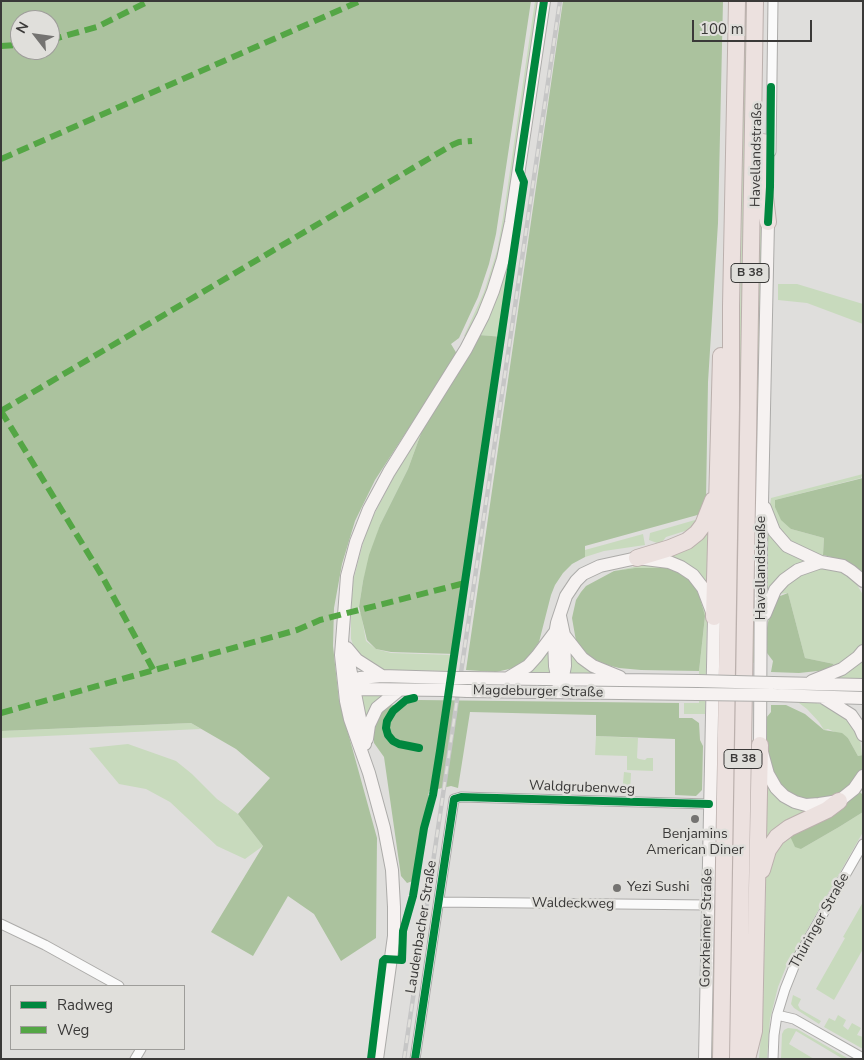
<!DOCTYPE html>
<meta charset="utf-8">
<style>
body{margin:0}
#map{position:relative;width:864px;height:1060px;overflow:hidden;background:#dfdedc;font-family:"Nunito Sans",sans-serif}
canvas{display:block}
.frame{position:absolute;inset:0;border:2px solid #3a3938;pointer-events:none}
.legend{position:absolute;left:10px;top:985px;width:175px;height:65px;box-sizing:border-box;background:#e0dfdb;border:1px solid #9e9d9a;margin:0;padding:6px 9px;list-style:none;font-size:15px;color:#3a3938}
.legend li{display:flex;align-items:center;gap:10px;height:25px}
.legend b{width:25px;border:1px solid #9e9d9a}
.north{position:absolute;left:10px;top:10px;width:50px;height:50px;box-sizing:border-box;background:#e0dfdb;border:1px solid #9e9d9a;border-radius:50%;rotate:300deg;font-size:14px;font-weight:700;line-height:20px;text-align:center;color:#3a3938}
.north::after{content:'';display:block;margin:auto;width:18px;height:22px;background:#747371;clip-path:polygon(50% 0,100% 100%,50% 72%,0 100%)}
.scale{position:absolute;left:692px;top:20px;width:120px;height:22px;box-sizing:border-box;border:2px solid #3a3938;border-top:0;padding-left:6px;font-size:15px;line-height:18px;white-space:nowrap;color:#3a3938;-webkit-text-stroke:4px #e0dfdb;paint-order:stroke}
</style>
<div id="map">
<canvas width="864" height="1060"></canvas>
<div class="frame"></div>
<ul class="legend">
<li><b style="height:6px;background:#00873e"></b>Radweg</li>
<li><b style="height:6px;background:#54a645"></b>Weg</li>
</ul>
<div class="north">N</div>
<div class="scale">100 m</div>
</div>
<script>
const ctx = document.querySelector('canvas').getContext('2d');
ctx.lineJoin = 'round';
function paint(path, color) { ctx.fillStyle = color; ctx.fill(path, 'evenodd'); }
const poly = rows => new Path2D(rows.map(r => 'M' + r).join(''));
function trace(path, color, width, dash) { ctx.strokeStyle = color; ctx.lineWidth = width; ctx.lineCap = dash ? 'butt' : 'round'; ctx.setLineDash(dash || []); ctx.stroke(path); }
function write(font, color, halo, rows, align = 'center') {
  ctx.font = font + ' "Nunito Sans",sans-serif'; ctx.lineWidth = 5; ctx.setLineDash([]); ctx.textBaseline = 'middle'; ctx.strokeStyle = halo; ctx.fillStyle = color; for (const [text, x, y, turn = 0] of rows) {
    ctx.save(); ctx.translate(x, y); ctx.rotate((+turn || 0) * Math.PI / 180); ctx.textAlign = isNaN(turn) ? turn : align; if (halo) ctx.strokeText(text, 0, 0); ctx.fillText(text, 0, 0); ctx.restore();
  }
}
paint(poly([
 [535,1,539,1,526,94,523,98,521,109,523,113,501,251,487,293,467,337,464,336,484,292,497,251,503,218],
 [745,2,748,2,731,1059,728,1059],
 [523,182,500,337,479,335],
 [759,189,762,209,755,663,751,663],
 [778,284,797,284,863,304,863,324,807,303,778,300],
 [423,428,408,469,380,525,363,581,359,607,351,609,353,581,367,528,401,463],
 [863,474,861,478,775,500,791,529,824,538,823,555,856,583,863,595,863,680,829,678,827,671,834,664,805,658,788,593,766,595,767,529,771,498],
 [711,517,712,595,655,554],
 [695,520,695,526,688,530,666,537,662,542,657,543,649,540,650,533],
 [643,534,645,545,604,551,585,557,585,550],
 [648,564,660,564,692,579,705,605,707,619,705,714,684,714,684,703,699,703,699,671,705,616,666,568,635,568,614,571],
 [361,613,366,641,376,649,391,653,452,655,450,671,384,670,372,665,355,650,351,639,351,615],
 [548,645,551,672,549,674,527,673],
 [569,649,599,674,570,674],
 [358,693,387,693,366,725],
 [791,701,812,702,825,705,846,716,860,739,862,755,858,756,848,738,828,729,824,730,819,722,807,709,799,703],
 [717,704,719,704,714,1059,711,1059],
 [191,723,201,729,1,738,1,731],
 [596,736,638,738,637,758,639,759,645,760,647,758,653,758,653,771,627,770,627,756,595,755],
 [128,744,176,761,192,774,217,799,238,814,263,846,245,859,217,846,170,802,146,789,119,784,89,748],
 [624,772,631,773,630,794,622,794],
 [763,775,815,809,762,850],
 [863,812,863,832,786,967,778,987,770,1019,767,1059,759,1059,763,1009,766,877,772,856,789,834,801,849,839,827],
 [863,902,863,949,834,1000,816,989,845,938,843,937],
 [793,995,801,999,798,1005,800,1009,821,1021,819,1024,794,1008,791,1004],
 [838,1015,846,1020,843,1026,848,1030,852,1023,861,1028,857,1035,863,1037,863,1049,824,1027,829,1018,835,1021],
 [788,1028,797,1029,849,1059,843,1059,796,1031,789,1044,814,1059,781,1059,782,1034,784,1030]
]), '#c8dabd');
paint(poly([
 [1,1,531,1,496,234,489,264,478,297,459,338,451,344,457,354,375,480,355,521,342,564,334,608,333,646,339,700,377,838,376,938,341,961,314,914,288,896,253,956,211,932,263,846,238,814,270,778,236,749,191,723,1,731],
 [20,20,50,20,50,50,20,50],
 [563,1,723,1,718,223,708,382,706,499,701,514,585,546,585,557,572,564,563,573,555,585,551,595,539,642,527,659,518,667,496,672,466,670],
 [479,335,503,337,456,654,391,652,376,649,367,640,359,607,363,581,369,555,380,525,408,469,423,428],
 [863,478,863,573,839,559,823,555,824,538,791,529,781,520,775,507,775,500],
 [635,568,666,568,677,571,692,582,699,595,705,616,699,671,641,670,619,668,603,664,588,655,576,641,572,618,576,600,581,592,586,586,614,571],
 [788,593,805,658,834,664,827,670,799,673,771,672,773,661,767,653,767,628,770,612,775,598],
 [419,700,679,703,679,718,692,718,699,723,700,740,703,746,702,790,696,796,675,795,675,739,596,736,596,715,470,712,458,788,451,786,429,791,426,813,421,827,413,881,407,883,401,876,384,757,374,743,374,730,377,718,383,707],
 [771,705,786,705,805,714,824,730,842,733,848,738,858,756,863,755,863,789,860,792,863,795,863,812,839,827,801,849,795,847,789,834,834,812,800,800,780,788,771,774,766,742,766,718,771,712]
]), '#abc29e');
const street = poly([
 [771,152,773,1],
 [439,902,708,905],
 [1,924,45,945,119,986],
 [777,1015,794,1019,863,1058],
 [135,1059,141,1049],
 [415,1059,454,799,461,797,709,804],
 [773,1059,774,1035,777,1015,785,989,797,959,863,844]
]);
const secondary = poly([
 [768,222,761,549,760,745,768,774,776,788,784,796,795,802,806,805,819,804,839,801,854,789,863,776],
 [765,508,774,531,787,546,821,562,843,566,851,571,863,581],
 [765,614,775,590,784,580,798,570,821,562],
 [560,616,564,635,565,666,561,687],
 [564,635,582,658,593,666,620,677],
 [347,648,357,660,382,676],
 [347,653,365,744],
 [468,678,698,681],
 [508,678,528,666,537,656,555,632],
 [812,681,842,669,858,657,863,651],
 [346,682,360,678,382,676,449,678],
 [773,683,863,685],
 [348,685,361,689,446,690],
 [467,691,697,694],
 [560,692,555,666,554,640,557,623,566,596,576,581,583,574,600,566,637,558,669,562,681,567,693,575,703,588,714,617,705,1059],
 [774,695,863,698],
 [824,698,851,715,860,728,863,735],
 [367,739,369,725,377,708,399,690],
 [377,1059,394,936,394,907,392,870,384,828,369,773,350,719,346,701,341,655,347,576,356,542,369,509,389,472,466,349,483,316,493,291,503,259,511,222,544,1]
]);
const highway = poly([
 [763,142,764,189,768,222],
 [637,558,670,548,687,541,697,533,703,525,713,500],
 [714,617,721,356],
 [762,870,768,850,777,837,789,828,827,810,839,801],
 [721,1059,731,407,731,306,737,1],
 [738,1059,755,1],
 [747,1059,754,1031,760,745]
]);
trace(street, '#acaba9', 11);
trace(secondary, '#acaba9', 14);
trace(highway, '#bbb0ad', 18);
trace(street, '#fafafa', 9);
trace(secondary, '#f6f2f1', 12);
trace(highway, '#ece1df', 16);
const rail = poly([
 [404,1059,560,1]
]);
trace(rail, '#c6c6c6', 4.5);
trace(rail, '#e0dfdb', 2.5, [8]);
const secondaryBridge = poly([
 [449,678,468,678],
 [698,681,773,683],
 [446,690,467,691],
 [697,694,774,695]
]);
trace(secondaryBridge, '#acaba9', 14, []);
trace(secondaryBridge, '#f6f2f1', 12);
trace(poly([
 [50,40,97,27,149,1],
 [1,46,20,45],
 [1,159,360,1],
 [1,411,452,145,459,142,472,141],
 [1,411,102,576,154,671],
 [1,713,297,630,320,620,465,583]
]), '#54a645', 6, [12, 6]);
trace(poly([
 [768,222,770,187,771,87],
 [414,698,406,700,393,711,387,721,386,728,388,735,393,741,399,744,419,748],
 [371,1059,383,961,385,959,402,960,403,931,413,896,424,828,433,795,440,751,524,182,519,170,544,1],
 [415,1059,454,799,461,797,709,804]
]), '#00873e', 8);
for (const [x, y, r, color] of [
 [695,819,5,"#747371"],
 [617,888,5,"#747371"]
]) { const dot = new Path2D(); dot.arc(x, y, r, 0, 2 * Math.PI); ctx.fillStyle = color; ctx.fill(dot); trace(dot, '#e0dfdb', 2); }
for (const [x, y, w] of [
 [750,273,38],
 [743,759,38]
]) { const box = new Path2D(); box.roundRect(x - w / 2, y - 9.5, w, 19, 4); ctx.fillStyle = '#e0dfdb'; ctx.fill(box); trace(box, '#3a3938', 1); }
write('bold 12px', '#3a3938', null, [
 ["B 38",750,273],
 ["B 38",743,759]
]);
write('14px', '#3a3938', '#e0dfdb', [
 ["Havellandstraße",757,155,-89],
 ["Havellandstraße",762,568,-90],
 ["Magdeburger Straße",538,692,1],
 ["Waldgrubenweg",582,788,2],
 ["Waldeckweg",573,904,1],
 ["Thüringer Straße",820,921,-61],
 ["Laudenbacher Straße",422,927,-81],
 ["Gorxheimer Straße",707,928,-89]
]);
write('14px', '#3a3938', '#e0dfdb', [
 ["Benjamins",695,835],
 ["American Diner",695,851],
 ["Yezi Sushi",627,888,"left"]
]);
</script>
